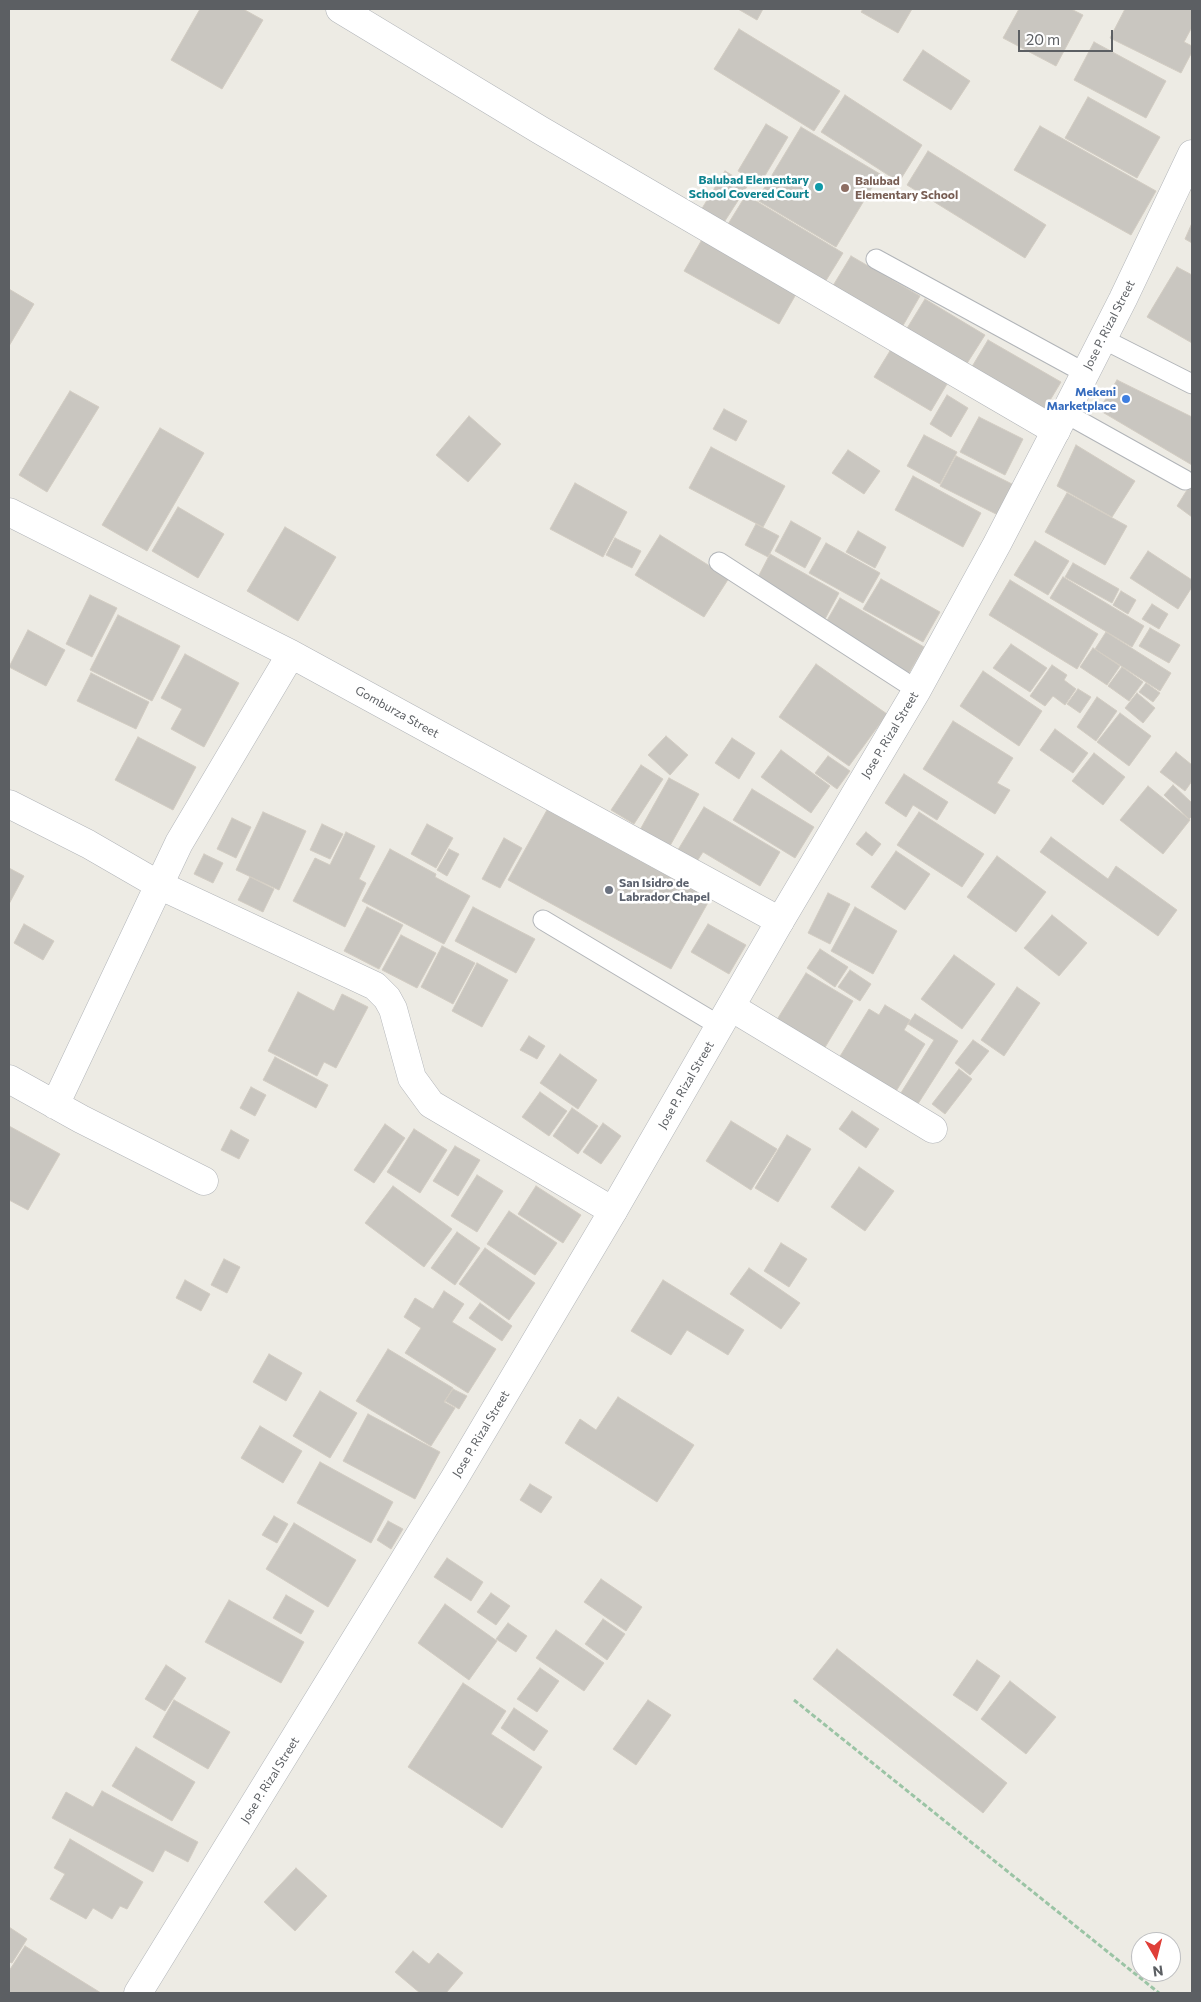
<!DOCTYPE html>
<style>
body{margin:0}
#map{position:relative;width:1201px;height:2002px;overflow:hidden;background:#edebe4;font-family:Commissioner,sans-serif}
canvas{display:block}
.frame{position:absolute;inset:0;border:10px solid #5c5f63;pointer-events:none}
.north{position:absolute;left:1131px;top:1932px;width:50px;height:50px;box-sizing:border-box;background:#fff;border:1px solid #bebfc1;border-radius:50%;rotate:172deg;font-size:14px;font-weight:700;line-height:20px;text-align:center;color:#5c5f63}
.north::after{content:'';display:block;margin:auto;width:18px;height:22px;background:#df3f38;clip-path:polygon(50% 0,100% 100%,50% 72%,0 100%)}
.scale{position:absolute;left:1018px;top:30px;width:95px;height:22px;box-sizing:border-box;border:2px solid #5c5f63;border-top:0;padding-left:6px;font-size:15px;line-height:18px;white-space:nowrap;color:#5c5f63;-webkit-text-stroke:4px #fff;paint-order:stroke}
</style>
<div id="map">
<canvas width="1201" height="2002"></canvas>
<div class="frame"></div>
<div class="north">N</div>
<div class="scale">20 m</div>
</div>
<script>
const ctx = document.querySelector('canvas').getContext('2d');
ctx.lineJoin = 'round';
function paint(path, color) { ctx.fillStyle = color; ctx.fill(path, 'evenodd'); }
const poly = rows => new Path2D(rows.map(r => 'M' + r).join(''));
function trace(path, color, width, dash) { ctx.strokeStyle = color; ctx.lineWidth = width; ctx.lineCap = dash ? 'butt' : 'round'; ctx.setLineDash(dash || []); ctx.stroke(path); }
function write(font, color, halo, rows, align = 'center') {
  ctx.font = font + ' Commissioner,sans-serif'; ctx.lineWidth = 5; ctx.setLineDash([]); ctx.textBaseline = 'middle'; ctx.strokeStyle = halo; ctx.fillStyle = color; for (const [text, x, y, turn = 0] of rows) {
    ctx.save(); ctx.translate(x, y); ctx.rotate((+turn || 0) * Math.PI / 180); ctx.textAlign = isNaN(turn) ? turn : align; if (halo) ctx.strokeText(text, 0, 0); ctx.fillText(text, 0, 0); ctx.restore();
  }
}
const building = poly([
 [200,9,243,9,263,20,222,89,171,60,200,9],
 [738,9,763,9,757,20,738,9],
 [863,9,912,9,898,33,861,12,863,9],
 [1019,9,1071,9,1083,15,1056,66,1003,38,1019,9],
 [1125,9,1192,9,1192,27,1184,42,1192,46,1192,52,1181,73,1110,38,1125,9],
 [739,29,840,91,814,131,714,69,739,29],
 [1094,42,1166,81,1146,118,1074,80,1094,42],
 [923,50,970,81,951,110,903,80,923,50],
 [845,95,922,145,899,182,821,132,845,95],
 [1088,97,1160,137,1137,178,1065,138,1088,97],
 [766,124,788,137,760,184,738,171,766,124],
 [1040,126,1156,191,1131,235,1014,170,1040,126],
 [801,127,880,174,836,247,757,200,801,127],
 [928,151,1046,225,1025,258,907,185,928,151],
 [725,171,748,185,723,224,701,210,725,171],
 [746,195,843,253,822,287,725,229,746,195],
 [1192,223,1192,243,1185,239,1192,223],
 [704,236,799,289,779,324,684,271,704,236],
 [851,256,920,296,901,329,831,289,851,256],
 [1177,267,1192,275,1192,343,1147,317,1177,267],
 [9,289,34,304,9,346,9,289],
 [925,299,985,335,966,365,906,330,925,299],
 [988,340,1061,382,1043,412,970,370,988,340],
 [893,346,950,379,931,411,874,377,893,346],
 [1117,380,1192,417,1192,465,1099,410,1117,380],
 [70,391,99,407,47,492,19,475,70,391],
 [947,395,968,408,951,437,930,424,947,395],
 [724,409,747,421,736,441,713,429,724,409],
 [469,416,501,444,468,482,436,455,469,416],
 [979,417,1023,439,1005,475,960,452,979,417],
 [160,428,204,453,147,551,102,525,160,428],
 [924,435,957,452,940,484,907,466,924,435],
 [1076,445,1135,481,1112,517,1057,486,1076,445],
 [711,447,785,486,763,527,689,488,711,447],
 [848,450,880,471,864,494,832,473,848,450],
 [956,456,1020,488,1004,518,940,486,956,456],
 [913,476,981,513,963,547,895,510,913,476],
 [1192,482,1192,517,1177,506,1192,482],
 [575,483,627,512,603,557,550,529,575,483],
 [1067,493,1127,526,1105,565,1045,532,1067,493],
 [178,507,224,534,198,578,152,551,178,507],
 [791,521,821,538,805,568,775,551,791,521],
 [756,524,779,536,768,557,745,545,756,524],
 [285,527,336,557,298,621,247,591,285,527],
 [858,531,886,547,875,568,846,552,858,531],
 [660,535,729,578,704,617,635,575,660,535],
 [615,538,641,551,632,568,606,555,615,538],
 [1035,541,1069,561,1048,595,1014,575,1035,541],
 [826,543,880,573,863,603,809,573,826,543],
 [1148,551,1192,580,1192,587,1178,609,1130,578,1148,551],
 [770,554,839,593,825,619,756,581,770,554],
 [1073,563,1119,589,1112,603,1065,577,1073,563],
 [1063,577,1144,626,1132,647,1050,598,1063,577],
 [881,579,940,612,923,642,863,609,881,579],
 [1010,580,1098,634,1077,669,989,615,1010,580],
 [1121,591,1136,600,1128,614,1113,605,1121,591],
 [90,595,117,608,92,657,66,644,90,595],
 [840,598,924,647,909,673,825,624,840,598],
 [1152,604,1168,614,1159,629,1142,619,1152,604],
 [118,615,180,646,152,701,90,670,118,615],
 [1150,628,1180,645,1169,663,1139,646,1150,628],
 [28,630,65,650,46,686,9,667,28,630],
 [1106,632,1171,673,1160,691,1095,649,1106,632],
 [1011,644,1047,668,1030,692,993,668,1011,644],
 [1093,648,1120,666,1107,685,1080,667,1093,648],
 [185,654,239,683,204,747,171,729,182,709,161,698,185,654],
 [816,664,887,714,849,766,779,717,816,664],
 [1052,665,1067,675,1064,680,1076,689,1065,705,1053,696,1045,706,1030,696,1052,665],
 [1122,667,1143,682,1129,701,1108,686,1122,667],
 [983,671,1042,711,1019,746,960,706,983,671],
 [91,673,149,702,136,729,77,701,91,673],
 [1146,683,1160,693,1153,702,1139,692,1146,683],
 [1078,689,1091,697,1080,713,1067,704,1078,689],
 [1137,693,1155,708,1143,723,1125,708,1137,693],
 [1097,697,1117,711,1096,741,1077,727,1097,697],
 [1120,713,1151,736,1129,766,1097,742,1120,713],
 [953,721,1013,758,997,783,1010,790,995,814,923,769,953,721],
 [1055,729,1088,753,1073,773,1040,750,1055,729],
 [666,736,688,755,670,775,648,755,666,736],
 [138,737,196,767,173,810,115,780,138,737],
 [732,738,755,753,739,779,715,763,732,738],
 [781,750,830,786,811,813,761,777,781,750],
 [1176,752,1192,765,1192,781,1185,791,1160,772,1176,752],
 [1094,753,1125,777,1103,805,1072,781,1094,753],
 [828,756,850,771,837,789,815,773,828,756],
 [641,765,663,779,634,824,611,810,641,765],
 [904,774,948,802,937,820,913,805,906,817,885,803,904,774],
 [669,778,699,794,666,853,636,837,669,778],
 [1173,785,1192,803,1192,816,1189,819,1164,795,1173,785],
 [1148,786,1190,820,1163,854,1120,820,1148,786],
 [752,789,814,827,795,858,733,820,752,789],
 [704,807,780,852,760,886,703,852,692,869,673,858,704,807],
 [547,810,710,899,671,969,508,880,547,810],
 [263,812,306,831,279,890,236,870,263,812],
 [919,812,984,854,962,887,897,845,919,812],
 [232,818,251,827,236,858,217,849,232,818],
 [322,824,343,834,330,859,310,850,322,824],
 [427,824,453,838,436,868,411,854,427,824],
 [346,832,375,846,359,879,366,883,345,927,293,901,315,858,330,865,346,832],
 [866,832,881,844,872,856,856,844,866,832],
 [1051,837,1108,879,1116,866,1177,910,1158,936,1040,852,1051,837],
 [504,838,522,848,500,888,482,879,504,838],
 [390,849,436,874,435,877,470,896,444,944,362,901,390,849],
 [449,849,459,854,447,876,437,870,449,849],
 [896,851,930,874,905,910,871,887,896,851],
 [204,854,223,863,213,883,194,874,204,854],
 [997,856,1046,892,1016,932,967,897,997,856],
 [9,868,24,876,9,904,9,868],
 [250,877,274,889,263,912,238,900,250,877],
 [828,893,850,904,830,944,808,933,828,893],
 [367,907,403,925,379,969,344,951,367,907],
 [473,907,535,939,516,973,455,941,473,907],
 [855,907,897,931,873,974,831,951,855,907],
 [1052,915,1087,943,1059,976,1024,948,1052,915],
 [24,924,54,941,43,960,14,943,24,924],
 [708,924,746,945,729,974,691,952,708,924],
 [401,935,436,953,417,988,382,970,401,935],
 [442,946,475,963,453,1004,421,987,442,946],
 [820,949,848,967,835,987,807,968,820,949],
 [954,955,995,984,962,1029,921,999,954,955],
 [477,963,508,980,482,1027,452,1011,477,963],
 [850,970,871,984,860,1001,838,987,850,970],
 [806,973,853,1001,821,1054,773,1026,806,973],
 [1017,987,1040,1003,1004,1056,981,1040,1017,987],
 [298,992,334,1011,342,994,368,1007,336,1068,324,1062,317,1076,268,1051,298,992],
 [885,1005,910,1020,904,1030,925,1044,895,1093,839,1058,869,1009,879,1015,885,1005],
 [915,1014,958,1041,916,1107,899,1096,934,1040,908,1024,915,1014],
 [529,1036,545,1046,537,1059,520,1050,529,1036],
 [973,1040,989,1051,970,1075,955,1063,973,1040],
 [560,1054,597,1080,578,1109,540,1083,560,1054],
 [275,1057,328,1085,316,1108,263,1080,275,1057],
 [959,1069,972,1079,945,1114,932,1104,959,1069],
 [251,1087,266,1095,255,1116,240,1108,251,1087],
 [540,1092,567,1111,549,1136,522,1117,540,1092],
 [572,1108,598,1126,578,1154,553,1136,572,1108],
 [852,1111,879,1129,866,1148,839,1129,852,1111],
 [731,1121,777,1149,751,1190,706,1161,731,1121],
 [603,1123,621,1136,601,1164,583,1152,603,1123],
 [385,1124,405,1138,374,1183,354,1170,385,1124],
 [9,1126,60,1154,28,1210,9,1200,9,1126],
 [414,1129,447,1150,420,1193,387,1172,414,1129],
 [231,1130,249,1140,239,1159,221,1150,231,1130],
 [787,1135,811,1149,778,1202,755,1188,787,1135],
 [455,1146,480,1160,458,1196,433,1181,455,1146],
 [859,1167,894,1191,865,1231,831,1207,859,1167],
 [477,1175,503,1191,477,1232,451,1216,477,1175],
 [393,1186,452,1229,424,1267,365,1223,393,1186],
 [536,1186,581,1215,563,1243,518,1214,536,1186],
 [509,1211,557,1243,535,1275,487,1244,509,1211],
 [457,1232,480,1248,455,1285,431,1268,457,1232],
 [781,1243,807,1259,789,1287,764,1271,781,1243],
 [485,1248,535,1283,509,1320,459,1284,485,1248],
 [224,1259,240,1267,227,1293,211,1285,224,1259],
 [749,1268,800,1303,781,1329,730,1294,749,1268],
 [185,1280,210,1294,201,1311,176,1298,185,1280],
 [663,1280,744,1330,728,1355,687,1330,671,1355,631,1331,663,1280],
 [444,1291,464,1304,452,1322,496,1349,468,1393,405,1353,421,1328,404,1317,415,1298,433,1309,444,1291],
 [480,1303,512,1326,502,1341,469,1318,480,1303],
 [388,1349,453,1388,444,1402,455,1408,431,1446,356,1401,388,1349],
 [269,1354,302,1373,286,1401,253,1382,269,1354],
 [453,1389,467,1396,459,1409,445,1401,453,1389],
 [320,1391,357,1413,330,1458,293,1436,320,1391],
 [618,1397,694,1445,657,1502,565,1443,580,1419,596,1430,618,1397],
 [368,1414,440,1452,415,1499,343,1461,368,1414],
 [260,1426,302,1451,283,1483,241,1458,260,1426],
 [320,1462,393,1502,371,1543,297,1503,320,1462],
 [530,1484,552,1497,541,1513,520,1500,530,1484],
 [274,1516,288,1524,277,1543,262,1535,274,1516],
 [388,1521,403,1529,391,1549,377,1540,388,1521],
 [294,1523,356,1560,328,1607,266,1569,294,1523],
 [447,1558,483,1582,471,1601,434,1577,447,1558],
 [601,1579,642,1607,626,1631,584,1602,601,1579],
 [491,1593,510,1606,496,1625,477,1612,491,1593],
 [286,1595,314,1611,301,1634,273,1618,286,1595],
 [229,1600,304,1642,281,1683,205,1642,229,1600],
 [445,1604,497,1641,469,1680,418,1643,445,1604],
 [603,1619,625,1634,607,1660,585,1644,603,1619],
 [508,1623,527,1636,516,1652,496,1639,508,1623],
 [556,1630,604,1663,584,1691,536,1658,556,1630],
 [837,1649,1007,1783,983,1813,813,1679,837,1649],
 [977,1660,1000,1676,977,1711,953,1695,977,1660],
 [166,1665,186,1678,165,1711,145,1699,166,1665],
 [540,1668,559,1681,537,1712,517,1699,540,1668],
 [1010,1681,1056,1717,1026,1754,981,1719,1010,1681],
 [463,1683,506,1711,491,1734,542,1767,502,1828,408,1767,463,1683],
 [174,1700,230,1732,208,1769,153,1737,174,1700],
 [648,1700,671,1715,636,1765,613,1749,648,1700],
 [514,1708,548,1731,534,1751,501,1728,514,1708],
 [136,1747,195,1782,172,1821,112,1786,136,1747],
 [102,1791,198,1842,188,1862,165,1850,153,1872,52,1818,66,1792,93,1807,102,1791],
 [70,1839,143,1882,127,1909,120,1906,112,1919,93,1908,86,1919,50,1899,65,1874,54,1868,70,1839],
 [296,1868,327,1896,295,1931,264,1902,296,1868],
 [9,1927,27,1939,12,1963,9,1962,9,1927],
 [25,1946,101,1993,9,1993,9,1971,25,1946],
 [413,1951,429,1964,438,1953,463,1973,446,1993,420,1993,395,1972,413,1951]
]);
paint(building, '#c9c6c0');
trace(building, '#d2ccc2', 1);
const service = poly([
 [876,259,1085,373],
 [1103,339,1192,384],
 [1065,413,1185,480],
 [719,562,917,690],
 [543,920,720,1026]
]);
const minor = poly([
 [340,9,540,130,1056,431],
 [9,512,291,654,780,921],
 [291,654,179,843,159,885,375,986,387,998,393,1009,412,1078,431,1104,613,1211],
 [9,804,88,844,159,885,55,1105],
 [731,1007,933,1129],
 [9,1079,81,1119,204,1181]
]);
const tertiary = poly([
 [138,1993,454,1479,613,1211,780,921,917,690,997,544,1065,413,1123,299,1192,154]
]);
trace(service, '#b1b4b8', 21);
trace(minor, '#b1b4b8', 29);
trace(tertiary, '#b1b4b8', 29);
trace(poly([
 [794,1700,1159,1993]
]), '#9bc4a5', 3, [5, 2.5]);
trace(service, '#fff', 19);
trace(minor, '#fff', 28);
trace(tertiary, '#fff', 28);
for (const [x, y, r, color] of [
 [819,187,5,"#0f9aa8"],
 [845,188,5,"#8d6e63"],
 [1126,399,5,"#3f7fe0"],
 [609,890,5,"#6b7280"]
]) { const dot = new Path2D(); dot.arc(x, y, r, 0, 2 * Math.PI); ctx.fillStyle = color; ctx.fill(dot); trace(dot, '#fff', 2); }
write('bold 12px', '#0d838f', '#fff', [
 ["Balubad Elementary",809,180],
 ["School Covered Court",809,194]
], 'right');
write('bold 12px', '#785e54', '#fff', [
 ["Balubad",855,181],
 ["Elementary School",855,195]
], 'left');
write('12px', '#5c5f63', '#fff', [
 ["Jose P. Rizal Street",1109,325,-63],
 ["Gomburza Street",397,712,29],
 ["Jose P. Rizal Street",890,735,-59],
 ["Jose P. Rizal Street",686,1085,-60],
 ["Jose P. Rizal Street",481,1434,-59],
 ["Jose P. Rizal Street",270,1780,-58]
]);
write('bold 12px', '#366cbe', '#fff', [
 ["Mekeni",1116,392],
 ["Marketplace",1116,406]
], 'right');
write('bold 12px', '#5b616d', '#fff', [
 ["San Isidro de",619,883],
 ["Labrador Chapel",619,897]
], 'left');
</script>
